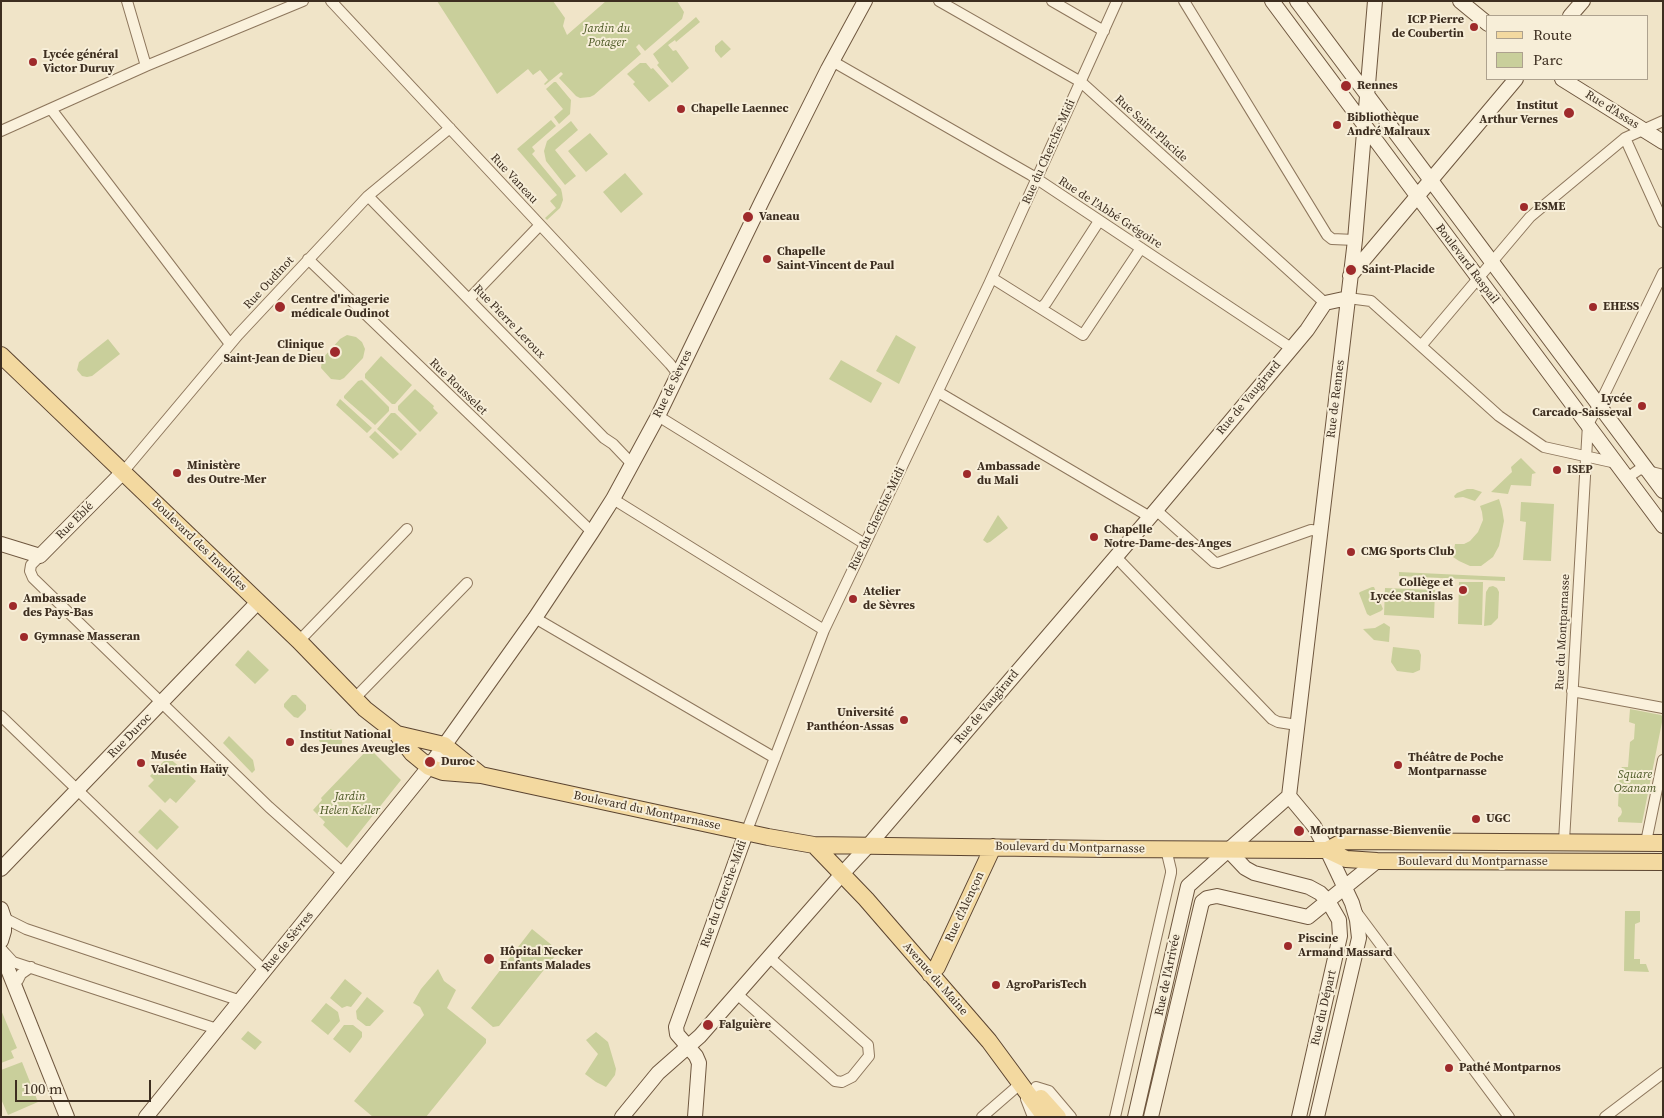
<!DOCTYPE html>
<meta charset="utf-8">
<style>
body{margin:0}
#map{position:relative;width:1664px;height:1118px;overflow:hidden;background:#f0e4c8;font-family:"Source Serif 4",serif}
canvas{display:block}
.frame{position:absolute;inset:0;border:2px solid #3d2e20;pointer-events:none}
.legend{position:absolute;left:1486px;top:15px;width:162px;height:65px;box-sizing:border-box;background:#f7eed8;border:1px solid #ada18e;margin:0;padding:6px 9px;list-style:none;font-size:15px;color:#3d2e20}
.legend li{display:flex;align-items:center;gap:10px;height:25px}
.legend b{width:25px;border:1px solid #ada18e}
.scale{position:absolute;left:15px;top:1080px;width:136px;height:22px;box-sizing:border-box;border:2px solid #3d2e20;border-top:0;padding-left:6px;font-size:15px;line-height:18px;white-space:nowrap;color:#3d2e20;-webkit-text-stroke:4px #f7eed8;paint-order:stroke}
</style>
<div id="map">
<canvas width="1664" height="1118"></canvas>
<div class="frame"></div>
<ul class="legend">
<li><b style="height:6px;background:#f3d9a0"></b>Route</li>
<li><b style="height:14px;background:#c9cf9b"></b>Parc</li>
</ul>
<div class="scale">100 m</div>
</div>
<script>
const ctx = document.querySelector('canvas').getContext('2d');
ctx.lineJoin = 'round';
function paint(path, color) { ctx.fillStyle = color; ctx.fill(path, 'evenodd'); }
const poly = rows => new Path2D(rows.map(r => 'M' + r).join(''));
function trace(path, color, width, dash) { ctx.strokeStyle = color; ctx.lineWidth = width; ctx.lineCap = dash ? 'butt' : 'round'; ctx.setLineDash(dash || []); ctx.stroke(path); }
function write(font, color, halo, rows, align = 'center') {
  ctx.font = font + ' "Source Serif 4",serif'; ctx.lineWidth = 4; ctx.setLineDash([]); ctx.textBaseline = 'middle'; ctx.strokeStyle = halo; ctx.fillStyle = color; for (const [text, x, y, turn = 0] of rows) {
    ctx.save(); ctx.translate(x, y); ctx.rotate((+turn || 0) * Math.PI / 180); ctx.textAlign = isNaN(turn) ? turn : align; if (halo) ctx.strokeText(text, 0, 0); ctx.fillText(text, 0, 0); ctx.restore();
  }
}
paint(poly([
 [437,1,553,1,565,18,563,26,567,35,606,1,677,1,684,12,682,19,645,51,639,44,636,47,641,54,594,95,590,97,580,98,576,96,559,78,563,74,561,72,545,85,544,84,548,80,540,70,533,75,528,69,497,94],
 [696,17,700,22,676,42,675,40,668,45,673,51,676,50,689,68,672,83,657,65,659,63,653,54],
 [722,40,731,49,721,58,715,51,715,46],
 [640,63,646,63,651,69,653,68,669,86,649,102,633,84,635,82,627,74],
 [554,82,556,82,571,100,570,114,559,124,554,117,563,109,546,89],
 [551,120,556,126,532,147,535,151,532,154,561,189,562,193,563,200,560,208,547,220,545,218,556,208,550,201,557,195,517,149],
 [571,121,578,130,555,150,576,176,565,185,546,161,544,151,547,141],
 [590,133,608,154,586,172,568,151],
 [625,173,643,194,621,213,603,192],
 [347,335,356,337,362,342,365,349,363,358,344,378,340,380,331,379,321,368,322,359,340,339],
 [896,335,916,347,899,384,876,371],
 [108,339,120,354,92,376,87,377,82,376,77,370,79,362],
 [381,356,412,385,395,404,392,404,365,378,365,374],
 [841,360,882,383,871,403,829,379],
 [362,380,389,407,389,411,375,425,344,398,344,396,358,381],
 [415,389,434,406,433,408,438,413,420,432,398,410,398,406],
 [340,399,372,428,367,433,336,405],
 [391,413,395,413,417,434,401,451,377,429],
 [375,431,399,454,393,459,369,437],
 [1521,458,1536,473,1532,474,1531,486,1511,485,1508,494,1491,492,1512,472,1511,467],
 [1467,489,1473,489,1482,492,1475,501,1463,497,1455,498,1454,496,1457,493],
 [1499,499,1502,509,1504,521,1499,546,1493,557,1481,566,1470,566,1459,561,1453,557,1455,544,1464,544,1470,541,1478,532,1483,520,1482,512,1480,506],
 [1521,502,1554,504,1551,561,1523,560,1526,522,1520,521],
 [998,515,1008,528,990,542,987,543,983,540],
 [1399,572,1505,577,1505,581,1399,576],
 [1459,582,1483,582,1482,625,1458,624],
 [1493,586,1497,588,1499,592,1498,618,1491,625,1484,626,1486,592,1489,587],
 [1372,587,1374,587,1383,609,1381,611,1370,616,1367,614,1359,593,1360,592],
 [1385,588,1435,590,1434,618,1384,615],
 [1384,623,1390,627,1389,642,1374,640,1363,629,1375,628],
 [1393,647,1419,650,1421,655,1420,670,1413,673,1397,671,1391,662],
 [248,650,269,670,255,684,235,665],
 [292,695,296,695,306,705,306,710,298,718,294,717,284,707,284,704],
 [1630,709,1661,715,1663,717,1642,823,1618,822,1618,818,1621,815,1622,812,1621,808,1618,806,1620,770,1622,767,1628,767,1630,742,1634,739,1635,724,1629,722],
 [327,729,331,729,342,739,342,743,334,751,330,751,319,741,319,737],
 [229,736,253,760,255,770,252,773,223,743],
 [369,748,401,780,347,848,323,825,325,822,313,810,322,800,321,798],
 [168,757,196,781,176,803,170,798,165,803,148,786,154,780,150,776,159,766,160,767,160,765],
 [160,809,179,827,157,850,138,832],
 [1625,911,1640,911,1640,922,1635,924,1634,959,1640,959,1640,964,1646,964,1649,972,1624,971],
 [532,929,559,951,499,1026,493,1027,471,1008],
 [438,969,444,981,456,990,447,1008,486,1039,486,1043,426,1117,373,1117,354,1101,424,1015,420,1007,413,1003,421,989],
 [345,979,362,993,351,1007,347,1006,342,1008,330,998],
 [367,997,384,1011,370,1026,366,1026,357,1019,356,1011],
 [326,1003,338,1012,340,1021,328,1035,311,1021],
 [1,1010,17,1048,11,1051,14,1058,1,1063],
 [344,1025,353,1025,362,1032,362,1037,350,1053,333,1039],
 [248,1031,262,1042,255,1050,241,1039],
 [596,1032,608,1042,616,1069,615,1075,606,1087,596,1082,585,1074,598,1054,586,1040],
 [22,1062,38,1102,8,1115,1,1099,1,1070]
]), '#c9cf9b');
const street = poly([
 [127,1,146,66],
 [331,1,670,364,678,374],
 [939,1,1081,82,1325,303],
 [1052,1,1104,31],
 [1184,1,1327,235,1332,239,1355,240],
 [832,61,1031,175,1291,348],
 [51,109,230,344],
 [1,131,146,66,303,1],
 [1625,138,1663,222],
 [368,196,604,438,613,444,632,464],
 [308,259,592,532],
 [992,278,1083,335,1141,248],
 [1348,298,1371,301,1499,416,1544,447,1616,463],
 [469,299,540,225],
 [1041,308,1046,303,1099,221],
 [1421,346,1530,217,1625,138,1663,121],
 [938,392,1150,517],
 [658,416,865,544],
 [123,472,238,335,368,196,450,128],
 [1627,478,1640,469,1663,475],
 [613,499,824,630],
 [1156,510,1214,562,1218,563,1311,530,1320,531],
 [40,556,31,565,30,571,33,578,269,807,343,873],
 [1115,556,1272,719,1278,722,1297,725],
 [535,618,775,758],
 [299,641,407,529],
 [1572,691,1663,708],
 [355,698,467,583],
 [1,716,265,971],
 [746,833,824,630,989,284,1117,1],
 [1564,841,1588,424,1603,397,1663,273],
 [1646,842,1663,760],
 [1357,913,1509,1117],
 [4,918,26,929,241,1001],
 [2,950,13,962,217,1029],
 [14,984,18,980,21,974,31,967],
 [737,994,835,1081,842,1082,852,1077,869,1056,868,1045,769,957],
 [1036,1087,1049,1091,1071,1117],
 [1026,1099,1033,1117],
 [982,1117,1020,1084],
 [1115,1117,1171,873,1171,870,1166,849],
 [1605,1117,1663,1073]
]);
const secondary = poly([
 [1272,1,1663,526],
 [1297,1,1663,491],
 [1460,1,1488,24],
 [1570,16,1583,1],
 [1562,79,1663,142],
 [1350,276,1516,79],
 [1,544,40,556,123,472],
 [1289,796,1355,240,1375,1],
 [1289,796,1314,826,1327,850,1352,903,1357,920,1359,938,1317,1117],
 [1228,850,1245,868,1254,873,1309,887,1320,893,1328,901,1339,920,1340,936,1299,1117],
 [1,869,258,602],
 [1,909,4,918,4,931,1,941],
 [1,952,67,1117],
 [146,1117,429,767,535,618,592,532,613,499,658,416,762,201,828,69,865,1],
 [622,1117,658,1073,700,1036,842,874,868,846,1156,510,1307,330,1325,303,1348,298],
 [695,1117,699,1063,696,1056,677,1034,676,1027,746,833],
 [1135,1117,1188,886,1289,796],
 [1151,1117,1202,902,1207,898,1217,896,1308,917,1377,861]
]);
const primary = poly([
 [1,355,299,641,365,709,397,734,412,753,429,767,443,772,481,775,768,837,814,845,1106,849,1313,850,1327,850,1346,859,1377,861,1663,862],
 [397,734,444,745,481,775],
 [814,845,866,899,989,1041,1045,1117],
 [1327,850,1344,841,1663,843],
 [930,974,937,967,993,847],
 [1041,1098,1058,1117]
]);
trace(street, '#8d765c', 12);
trace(secondary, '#6f573f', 16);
trace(primary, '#5b4430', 18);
trace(street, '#faf1dc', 10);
trace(secondary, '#faf1dc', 14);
trace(primary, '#f3d9a0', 16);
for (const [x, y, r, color] of [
 [1474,27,5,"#9e2a2b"],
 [33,62,5,"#9e2a2b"],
 [1346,86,6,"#9e2a2b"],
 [681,109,5,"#9e2a2b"],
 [1569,113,6,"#9e2a2b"],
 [1337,125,5,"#9e2a2b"],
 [1524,207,5,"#9e2a2b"],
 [748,217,6,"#9e2a2b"],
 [767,259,5,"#9e2a2b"],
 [1351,270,6,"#9e2a2b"],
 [280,307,6,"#9e2a2b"],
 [1593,307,5,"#9e2a2b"],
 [335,352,6,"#9e2a2b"],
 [1642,406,5,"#9e2a2b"],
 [1557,470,5,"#9e2a2b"],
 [177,473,5,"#9e2a2b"],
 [967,474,5,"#9e2a2b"],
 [1094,537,5,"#9e2a2b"],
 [1351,552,5,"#9e2a2b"],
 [1463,590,5,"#9e2a2b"],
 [853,599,5,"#9e2a2b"],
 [13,606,5,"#9e2a2b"],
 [24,637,5,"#9e2a2b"],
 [904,720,5,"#9e2a2b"],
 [290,742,5,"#9e2a2b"],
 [430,762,6,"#9e2a2b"],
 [141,763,5,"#9e2a2b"],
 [1398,765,5,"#9e2a2b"],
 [1476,819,5,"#9e2a2b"],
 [1299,831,6,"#9e2a2b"],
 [1288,946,5,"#9e2a2b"],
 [489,959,6,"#9e2a2b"],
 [996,985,5,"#9e2a2b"],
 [708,1025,6,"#9e2a2b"],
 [1449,1068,5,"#9e2a2b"]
]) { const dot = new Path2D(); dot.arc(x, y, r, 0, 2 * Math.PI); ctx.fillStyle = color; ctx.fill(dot); trace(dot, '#f7eed8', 2); }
write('bold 12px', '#3d2e20', '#f7eed8', [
 ["ICP Pierre",1464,20,"right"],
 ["de Coubertin",1464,34,"right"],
 ["Lycée général",43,55],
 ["Victor Duruy",43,69],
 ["Rennes",1357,86],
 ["Institut",1558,106,"right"],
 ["Arthur Vernes",1558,120,"right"],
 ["Chapelle Laennec",691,109],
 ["Bibliothèque",1347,118],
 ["André Malraux",1347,132],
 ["ESME",1534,207],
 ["Vaneau",759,217],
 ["Chapelle",777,252],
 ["Saint-Vincent de Paul",777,266],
 ["Saint-Placide",1362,270],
 ["Centre d'imagerie",291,300],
 ["médicale Oudinot",291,314],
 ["EHESS",1603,307],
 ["Clinique",324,345,"right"],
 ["Saint-Jean de Dieu",324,359,"right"],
 ["Lycée",1632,399,"right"],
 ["Carcado-Saisseval",1632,413,"right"],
 ["Ministère",187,466],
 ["des Outre-Mer",187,480],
 ["Ambassade",977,467],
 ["du Mali",977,481],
 ["ISEP",1567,470],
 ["Chapelle",1104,530],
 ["Notre-Dame-des-Anges",1104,544],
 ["CMG Sports Club",1361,552],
 ["Collège et",1453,583,"right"],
 ["Lycée Stanislas",1453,597,"right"],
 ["Atelier",863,592],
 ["de Sèvres",863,606],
 ["Ambassade",23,599],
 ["des Pays-Bas",23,613],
 ["Gymnase Masseran",34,637],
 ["Université",894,713,"right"],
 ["Panthéon-Assas",894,727,"right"],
 ["Institut National",300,735],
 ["des Jeunes Aveugles",300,749],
 ["Musée",151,756],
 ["Valentin Haüy",151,770],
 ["Théâtre de Poche",1408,758],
 ["Montparnasse",1408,772],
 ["Duroc",441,762],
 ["UGC",1486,819],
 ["Montparnasse-Bienvenüe",1310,831],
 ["Piscine",1298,939],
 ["Armand Massard",1298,953],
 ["Hôpital Necker",500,952],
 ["Enfants Malades",500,966],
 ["AgroParisTech",1006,985],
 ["Falguière",719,1025],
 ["Pathé Montparnos",1459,1068]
], 'left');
write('italic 12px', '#4d5a26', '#f7eed8', [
 ["Jardin du",607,29],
 ["Potager",607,43],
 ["Square",1635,775],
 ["Ozanam",1635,789],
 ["Jardin",350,797],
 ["Helen Keller",350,811]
]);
write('12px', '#3d2e20', '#f7eed8', [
 ["Rue d'Assas",1612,110,32],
 ["Rue Saint-Placide",1151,129,42],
 ["Rue du Cherche-Midi",1049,152,-66],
 ["Rue Vaneau",514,179,47],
 ["Rue de l'Abbé Grégoire",1110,213,33],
 ["Boulevard Raspail",1467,264,53],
 ["Rue Oudinot",269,283,-47],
 ["Rue Pierre Leroux",509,322,46],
 ["Rue de Sèvres",673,384,-64],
 ["Rue Rousselet",458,387,44],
 ["Rue de Vaugirard",1249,398,-50],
 ["Rue de Rennes",1336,399,-83],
 ["Rue du Cherche-Midi",877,519,-64],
 ["Rue Eblé",75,521,-45],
 ["Boulevard des Invalides",199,545,44],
 ["Rue du Montparnasse",1563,632,-87],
 ["Rue de Vaugirard",987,707,-50],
 ["Rue Duroc",130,736,-46],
 ["Boulevard du Montparnasse",647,811,12],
 ["Boulevard du Montparnasse",1070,848,1],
 ["Boulevard du Montparnasse",1473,862],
 ["Rue du Cherche-Midi",724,894,-70],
 ["Rue d'Alençon",965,907,-65],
 ["Rue de Sèvres",288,942,-51],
 ["Rue de l'Arrivée",1168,975,-78],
 ["Avenue du Maine",935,979,49],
 ["Rue du Départ",1324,1008,-77]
]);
</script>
